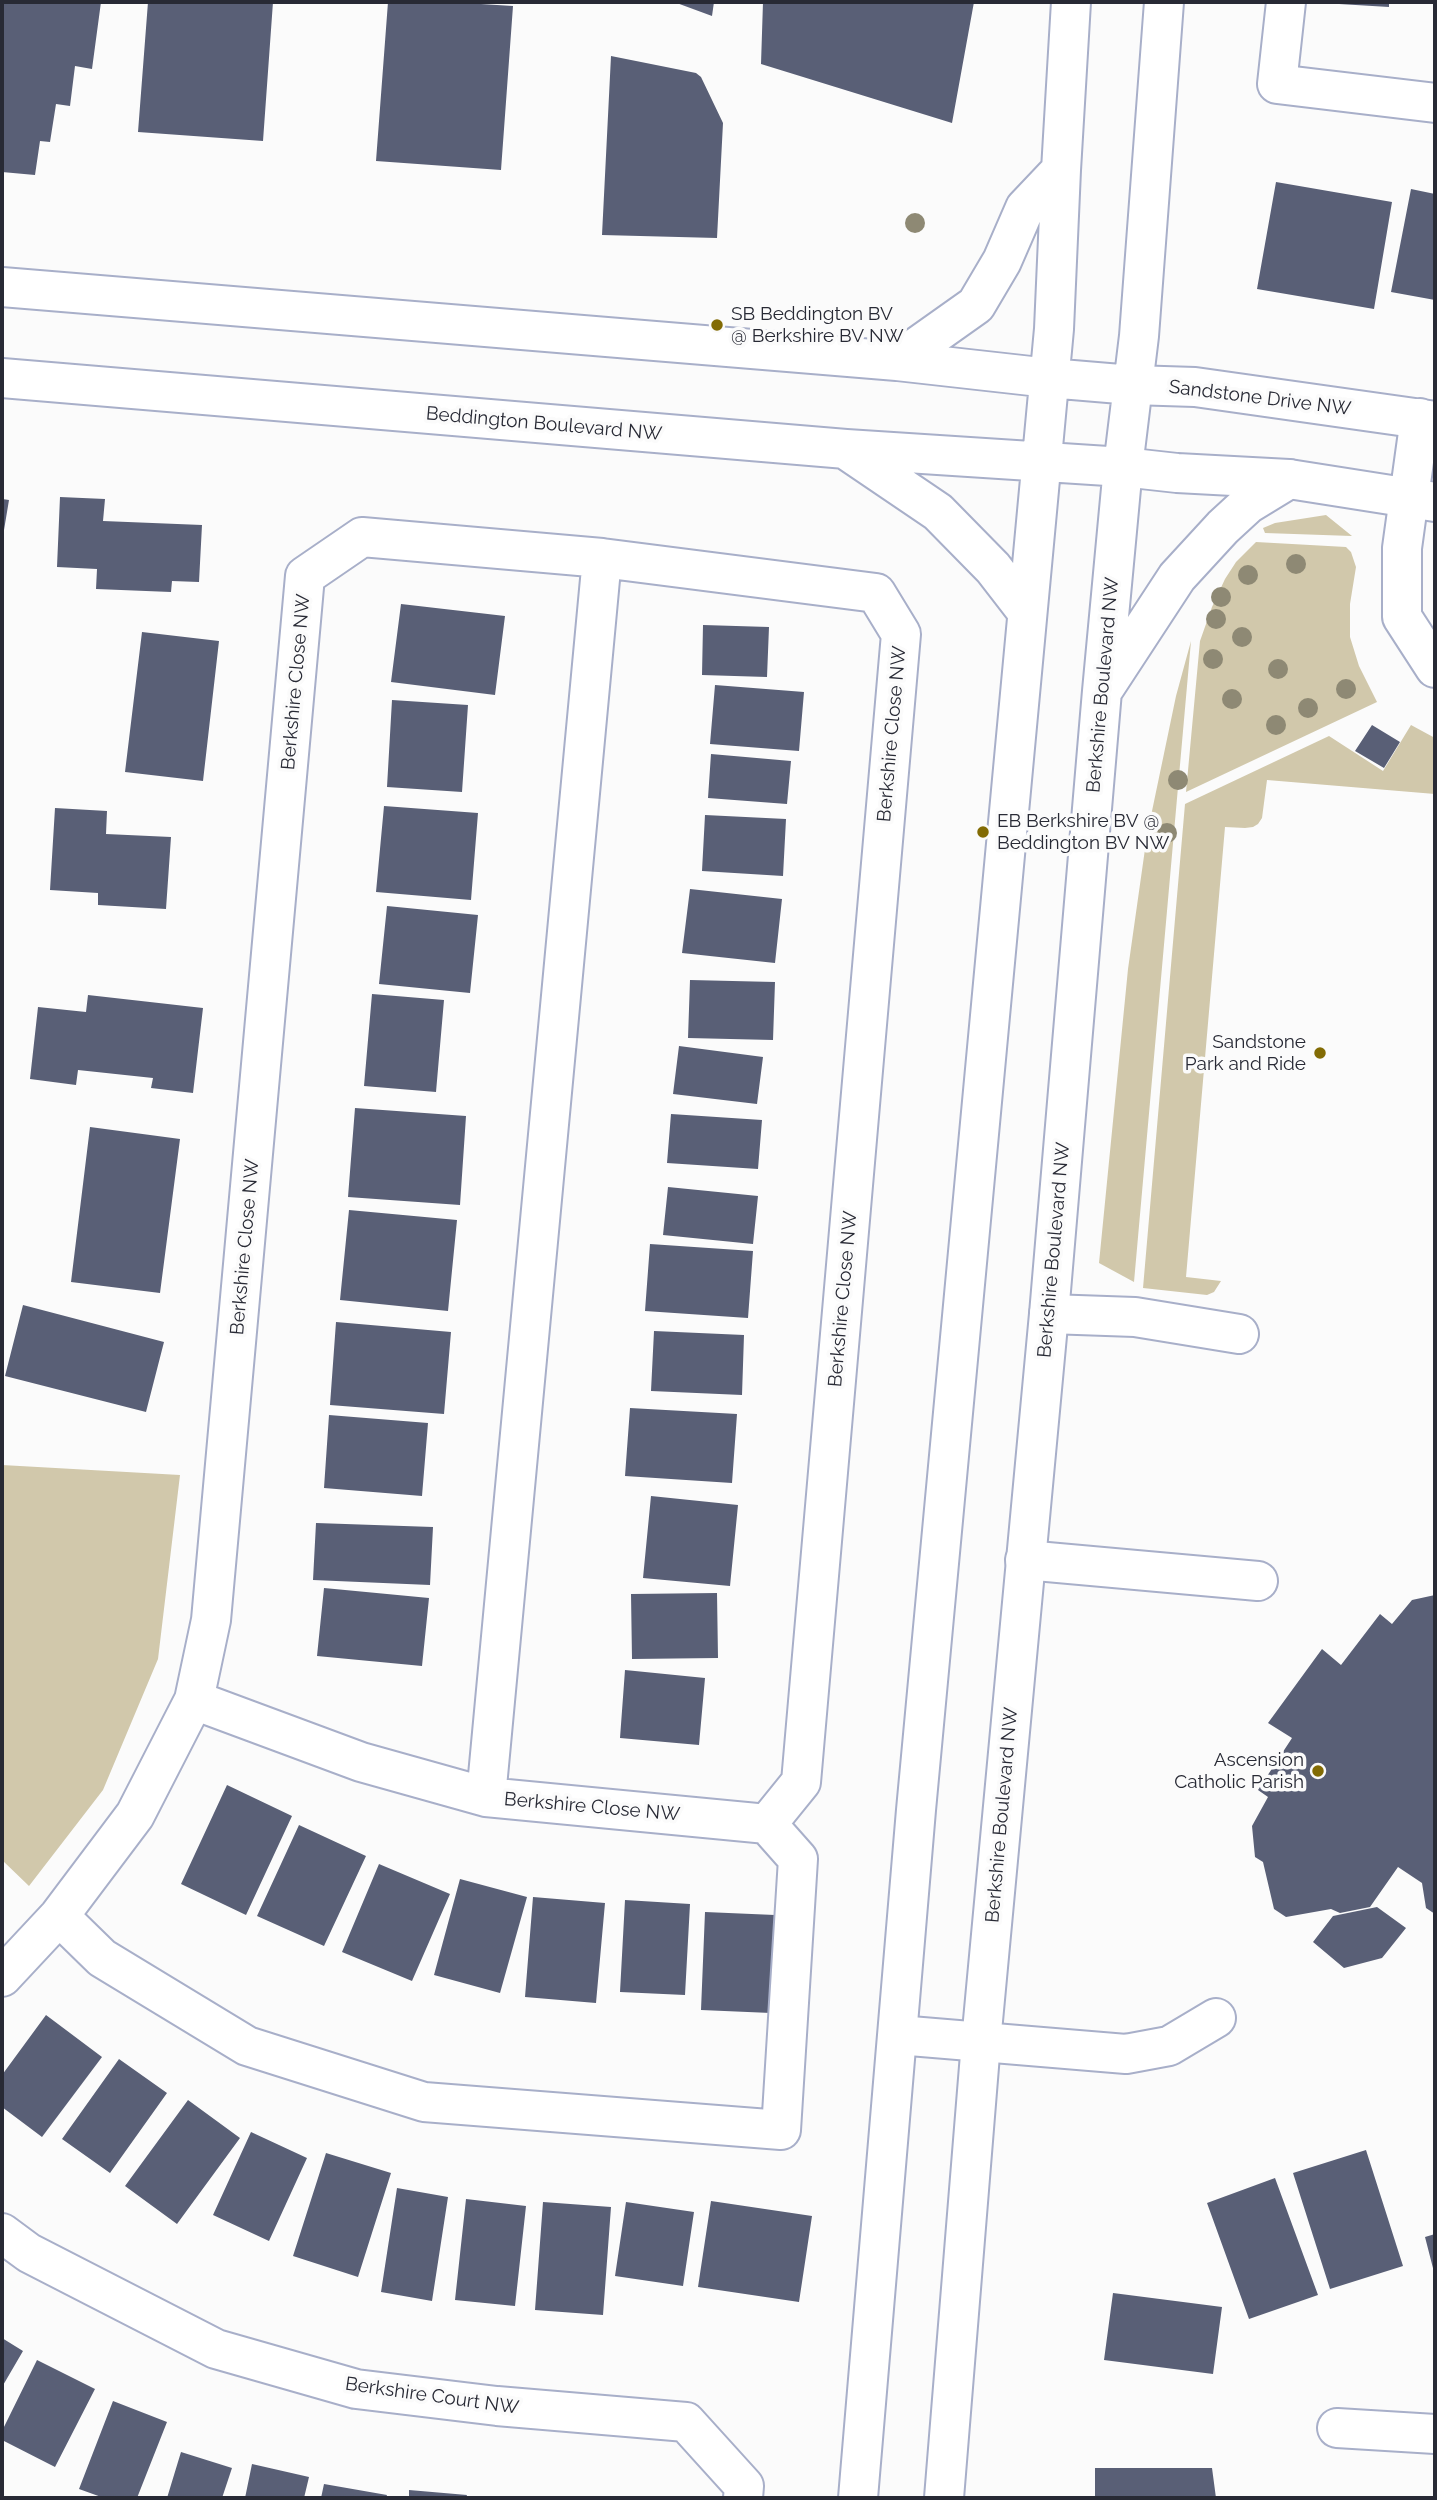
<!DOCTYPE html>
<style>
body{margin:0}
#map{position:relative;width:1437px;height:2500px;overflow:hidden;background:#fbfbfb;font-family:Raleway,sans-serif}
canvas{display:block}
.frame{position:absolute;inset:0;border:4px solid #282a35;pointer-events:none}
</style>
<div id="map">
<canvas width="1437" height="2500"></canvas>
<div class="frame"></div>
</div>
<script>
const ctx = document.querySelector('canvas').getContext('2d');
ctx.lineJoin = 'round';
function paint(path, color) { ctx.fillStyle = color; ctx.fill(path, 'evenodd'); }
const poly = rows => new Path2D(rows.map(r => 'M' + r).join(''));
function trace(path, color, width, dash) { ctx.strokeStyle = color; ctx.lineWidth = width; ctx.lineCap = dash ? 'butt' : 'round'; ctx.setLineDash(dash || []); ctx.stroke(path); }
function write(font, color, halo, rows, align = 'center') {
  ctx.font = font + ' Raleway,sans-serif'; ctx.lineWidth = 7; ctx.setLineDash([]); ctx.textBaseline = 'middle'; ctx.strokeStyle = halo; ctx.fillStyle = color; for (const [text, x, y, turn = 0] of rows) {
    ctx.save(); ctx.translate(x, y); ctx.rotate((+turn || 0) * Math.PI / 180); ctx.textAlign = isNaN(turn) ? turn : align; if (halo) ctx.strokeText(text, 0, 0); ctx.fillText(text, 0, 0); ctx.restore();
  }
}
paint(poly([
 [1326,515,1352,536,1265,533,1263,528,1275,523],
 [1256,542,1346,547,1351,552,1356,567,1350,604,1350,637,1359,666,1377,702,1186,792,1200,641,1212,607,1225,579,1236,562],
 [1191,641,1134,1282,1099,1263,1128,969,1147,835,1176,696],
 [1411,725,1435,738,1435,794,1267,780,1262,818,1258,824,1253,827,1245,828,1225,827,1186,1277,1221,1281,1214,1292,1207,1295,1143,1288,1185,804,1329,736,1383,771],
 [2,1465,180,1475,158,1659,103,1790,29,1886,2,1860]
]), '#d1c8ab');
paint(poly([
 [2,2,101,2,92,69,75,66,70,106,56,104,50,142,40,141,35,175,2,172],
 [148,2,273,2,263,141,138,132],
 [388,2,449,2,513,6,501,170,376,161],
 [674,2,714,2,712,16],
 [763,2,974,2,952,123,761,64],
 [1339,2,1389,2,1389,7,1339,4],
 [611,56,696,73,701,77,723,123,717,238,602,235],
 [1276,182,1392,202,1374,309,1257,289],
 [1411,189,1435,194,1435,300,1391,292],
 [60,497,105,499,103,521,202,525,199,582,172,581,171,592,96,589,97,569,57,567],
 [2,499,9,500,3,536,2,536],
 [401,604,505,616,495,695,391,682],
 [703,625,769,627,767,677,702,675],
 [142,632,219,641,203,781,125,772],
 [715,685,804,692,799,751,710,744],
 [392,700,468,705,462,792,387,787],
 [1372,725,1400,742,1384,768,1355,751],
 [711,754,791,761,787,804,708,798],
 [384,806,478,813,471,900,376,892],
 [55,808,107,811,106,834,171,837,166,909,98,905,98,893,50,890],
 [705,815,786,819,783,876,702,871],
 [690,889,782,899,775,963,682,953],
 [387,906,478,915,470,993,379,984],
 [690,980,775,982,773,1040,688,1038],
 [372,994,444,1000,436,1092,364,1086],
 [88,995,203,1008,193,1093,151,1088,153,1078,78,1070,76,1085,30,1079,38,1007,86,1012],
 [679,1046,763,1057,757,1104,673,1094],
 [355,1108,466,1116,460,1205,348,1197],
 [671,1114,762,1120,758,1169,667,1163],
 [90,1127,180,1139,160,1293,71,1282],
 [668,1187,758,1196,753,1244,663,1235],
 [349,1210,457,1220,448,1311,340,1300],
 [650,1244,753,1251,748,1318,645,1311],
 [23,1305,164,1342,146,1412,5,1376],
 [336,1322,451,1332,444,1414,330,1405],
 [654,1331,744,1335,742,1395,651,1391],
 [630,1408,737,1414,732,1483,625,1476],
 [329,1415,428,1423,422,1496,324,1488],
 [651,1496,738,1505,730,1586,643,1578],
 [316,1523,433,1527,430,1585,313,1580],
 [324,1588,429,1598,422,1666,317,1656],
 [717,1593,718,1658,632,1659,631,1594],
 [1435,1595,1435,1914,1426,1908,1422,1883,1398,1867,1370,1907,1340,1913,1331,1909,1286,1917,1274,1909,1263,1862,1255,1857,1252,1826,1268,1797,1258,1790,1292,1738,1268,1723,1322,1649,1341,1665,1380,1614,1392,1624,1412,1600],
 [625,1670,705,1678,699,1745,620,1738],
 [227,1785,292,1816,246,1915,181,1884],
 [299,1825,366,1856,324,1946,257,1916],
 [379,1864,450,1894,412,1981,342,1952],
 [460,1879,527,1897,500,1993,434,1975],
 [533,1897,605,1903,596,2003,525,1997],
 [625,1900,690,1904,685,1995,620,1992],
 [1377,1907,1406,1928,1382,1958,1344,1968,1313,1942,1333,1916],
 [705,1912,775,1915,771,2013,701,2010],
 [46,2015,102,2057,42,2137,2,2107,2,2075],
 [119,2059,167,2093,110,2173,62,2139],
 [188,2100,240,2138,177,2224,125,2186],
 [251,2132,307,2158,269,2241,213,2215],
 [1366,2150,1403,2266,1330,2289,1293,2173],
 [326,2153,391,2173,358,2277,293,2256],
 [1275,2178,1318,2295,1249,2319,1207,2203],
 [397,2188,448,2197,432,2301,381,2292],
 [466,2199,526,2206,515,2306,455,2300],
 [711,2201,812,2216,799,2302,698,2287],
 [543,2202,611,2207,603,2315,535,2310],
 [626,2202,694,2212,683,2286,615,2276],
 [1435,2234,1435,2272,1434,2272,1425,2237],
 [1113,2293,1222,2307,1213,2374,1104,2360],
 [2,2338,23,2351,2,2387],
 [37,2360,95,2389,55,2467,2,2440,2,2431],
 [113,2401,167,2422,137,2498,104,2498,79,2489],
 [181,2452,232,2468,222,2498,167,2498],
 [252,2464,309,2477,304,2498,245,2498],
 [1095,2468,1212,2468,1216,2498,1095,2498],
 [324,2484,387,2495,386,2498,321,2498],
 [409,2490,467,2495,466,2498,409,2498]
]), '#595f76');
const minor = poly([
 [1286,2,1277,84,1435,103],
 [1132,385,1195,387,1435,421],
 [1420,418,1402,548,1402,617,1435,668],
 [1123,467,1177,473,1289,479,1435,502],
 [1049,1314,1135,1317,1239,1334],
 [1025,1560,1258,1581],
 [486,1797,602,558],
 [59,1916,102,1958,247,2046,424,2102,781,2130,798,1859,767,1824],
 [2,1977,59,1916,135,1815,194,1700,211,1620,305,576,362,537,602,558,876,593,901,634,801,1782,767,1824,486,1797,361,1762,194,1700],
 [898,2035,1126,2054,1169,2046,1216,2018],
 [2,2233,29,2253,216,2349,356,2389,497,2406,686,2422,744,2486,743,2498],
 [1337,2428,1435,2434]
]);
const major = poly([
 [2,287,897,361,1049,378,1132,385],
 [897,361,976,305,1002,261,1025,208,1061,170],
 [2,378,846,449,1123,467],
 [848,451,938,512,993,568,1027,612],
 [1105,687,1177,577,1223,527,1248,504,1289,479],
 [858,2498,916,1810,1054,329,1061,170,1071,2],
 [944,2498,981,2042,1049,1314,1102,691,1123,467,1139,336,1164,2]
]);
trace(minor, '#a8afc9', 42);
trace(major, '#a8afc9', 42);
trace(minor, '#fff', 38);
trace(major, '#fff', 38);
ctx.fillStyle = '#8e8974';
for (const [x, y] of [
 [915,223],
 [1296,564],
 [1248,575],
 [1221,597],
 [1216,619],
 [1242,637],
 [1213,659],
 [1278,669],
 [1346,689],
 [1232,699],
 [1308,708],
 [1276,725],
 [1178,780],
 [1167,833]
]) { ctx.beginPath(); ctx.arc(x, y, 10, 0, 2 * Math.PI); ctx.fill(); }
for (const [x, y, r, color] of [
 [717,325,7,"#826b04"],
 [983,832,7,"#826b04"],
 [1320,1053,7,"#826b04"],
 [1318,1771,7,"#826b04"]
]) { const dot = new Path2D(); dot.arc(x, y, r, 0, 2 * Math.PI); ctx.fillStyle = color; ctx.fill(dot); trace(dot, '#fbfbfb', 2.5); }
write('19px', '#282a35', '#fbfbfb', [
 ["SB Beddington BV",731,314],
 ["@ Berkshire BV NW",731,336],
 ["EB Berkshire BV @",997,821],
 ["Beddington BV NW",997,843],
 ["Sandstone",1306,1042,"right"],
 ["Park and Ride",1306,1064,"right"],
 ["Ascension",1304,1760,"right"],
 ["Catholic Parish",1304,1782,"right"]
], 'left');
write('19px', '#282a35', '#fbfbfb', [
 ["Sandstone Drive NW",1260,398,7],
 ["Beddington Boulevard NW",544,424,5],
 ["Berkshire Close NW",296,682,-85],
 ["Berkshire Boulevard NW",1103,685,-85],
 ["Berkshire Close NW",892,734,-85],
 ["Berkshire Close NW",245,1247,-85],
 ["Berkshire Boulevard NW",1054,1250,-85],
 ["Berkshire Close NW",843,1299,-85],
 ["Berkshire Close NW",592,1807,5],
 ["Berkshire Boulevard NW",1002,1815,-85],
 ["Berkshire Court NW",432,2396,8]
]);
</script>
